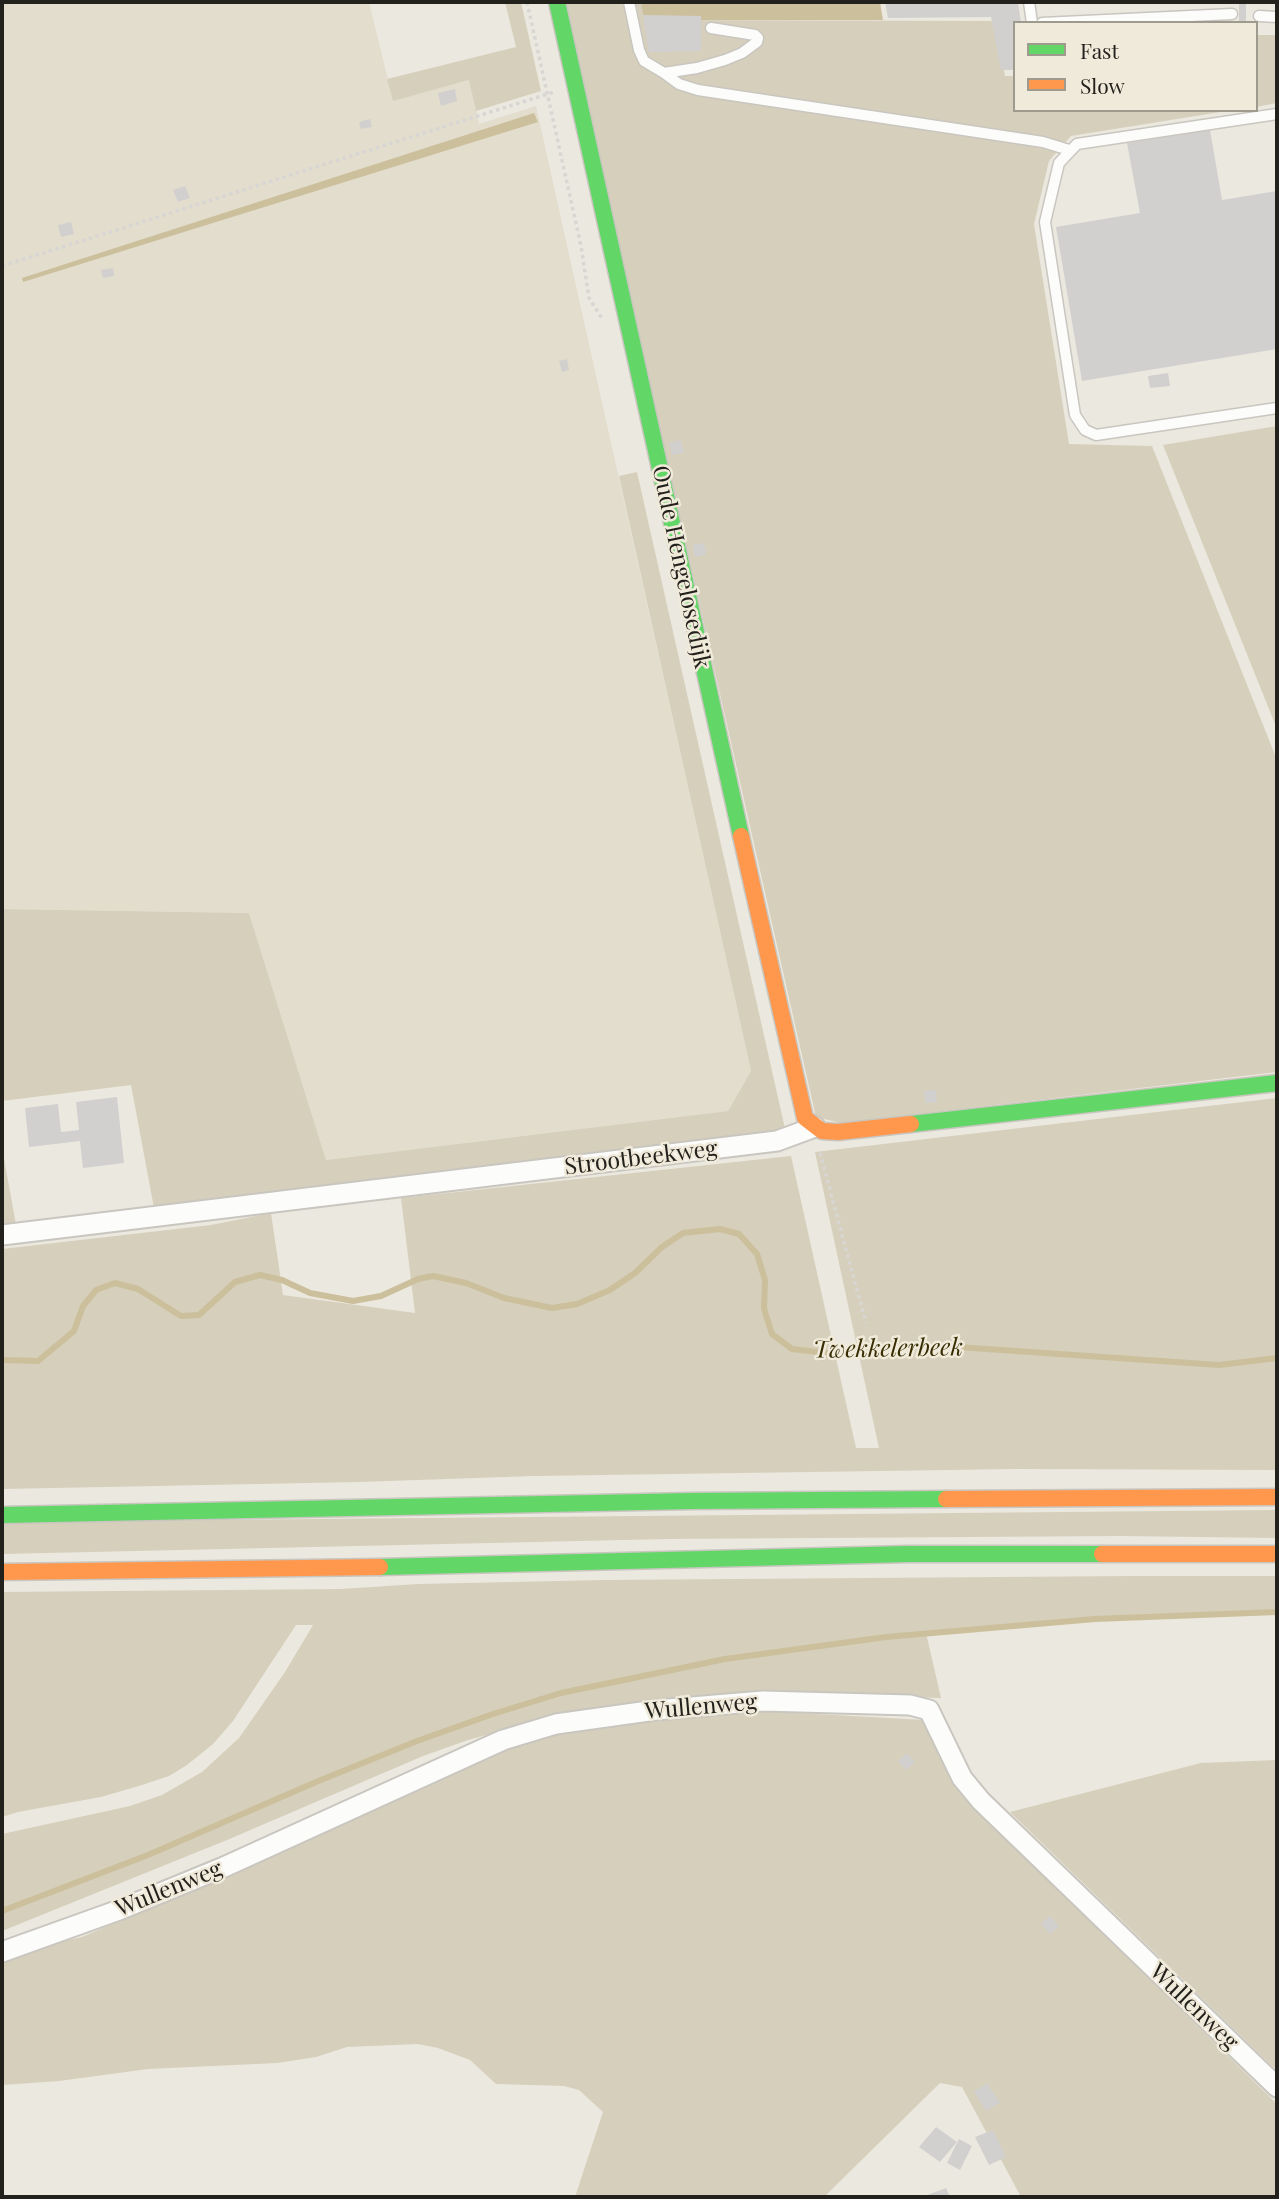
<!DOCTYPE html>
<style>
body{margin:0}
#map{position:relative;width:1279px;height:2199px;overflow:hidden;background:#ebe8df;font-family:"Playfair Display",serif}
canvas{display:block}
.frame{position:absolute;inset:0;border:4px solid #23211c;pointer-events:none}
.legend{position:absolute;left:1013px;top:21px;width:245px;height:91px;box-sizing:border-box;background:#f0eada;border:2px solid #9e9a8e;margin:0;padding:9px 12px;list-style:none;font-size:21px;color:#23211c}
.legend li{display:flex;align-items:center;gap:14px;height:35px}
.legend b{width:35px;border:2px solid #9e9a8e}
</style>
<div id="map">
<canvas width="1279" height="2199"></canvas>
<div class="frame"></div>
<ul class="legend">
<li><b style="height:9px;background:#63d668"></b>Fast</li>
<li><b style="height:9px;background:#ff974d"></b>Slow</li>
</ul>
</div>
<script>
const ctx = document.querySelector('canvas').getContext('2d');
ctx.lineJoin = 'round';
function paint(path, color) { ctx.fillStyle = color; ctx.fill(path, 'evenodd'); }
const poly = rows => new Path2D(rows.map(r => 'M' + r).join(''));
function trace(path, color, width, dash) { ctx.strokeStyle = color; ctx.lineWidth = width; ctx.lineCap = dash ? 'butt' : 'round'; ctx.setLineDash(dash || []); ctx.stroke(path); }
function write(font, color, halo, rows, align = 'center') {
  ctx.font = font + ' "Playfair Display",serif'; ctx.lineWidth = 5; ctx.setLineDash([]); ctx.textBaseline = 'middle'; ctx.strokeStyle = halo; ctx.fillStyle = color; for (const [text, x, y, turn = 0] of rows) {
    ctx.save(); ctx.translate(x, y); ctx.rotate((+turn || 0) * Math.PI / 180); ctx.textAlign = isNaN(turn) ? turn : align; if (halo) ctx.strokeText(text, 0, 0); ctx.fillText(text, 0, 0); ctx.restore();
  }
}
paint(poly([
 [8,2,369,2,393,100,470,80,479,124,536,106,751,1071,728,1111,326,1160,249,913,2,909,2,3]
]), '#e3ddce');
paint(poly([
 [505,2,521,2,541,91,476,111,469,80,393,101,387,79,516,47],
 [563,2,641,2,645,20,996,21,1005,76,1015,76,1015,110,1233,110,1071,136,1049,161,1034,224,1069,444,1152,446,1277,760,1277,1072,841,1123,816,1117],
 [1256,35,1277,35,1277,103,1256,107],
 [1277,426,1277,729,1163,445],
 [637,472,786,1133,361,1181,154,1208,131,1085,2,1101,2,909,249,913,326,1160,728,1111,751,1071,619,476],
 [1277,1098,1277,1470,1017,1469,534,1476,359,1482,2,1489,2,1249,211,1225,271,1213,283,1295,415,1313,401,1198,791,1156,856,1448,879,1448,815,1152],
 [2,1147,16,1225,2,1227],
 [1277,1510,1277,1538,1120,1536,668,1539,2,1554,2,1522],
 [1131,1576,1277,1576,1277,1612,1095,1619,926,1633,941,1698,750,1692,690,1696,555,1716,468,1740,423,1756,227,1840,2,1931,2,1834,130,1806,162,1795,202,1772,239,1738,285,1672,313,1625,296,1625,233,1721,213,1744,187,1765,169,1776,142,1785,101,1797,18,1812,2,1817,2,1592,341,1589,418,1584,605,1580],
 [718,1712,779,1712,925,1720,942,1761,961,1795,1277,2104,1277,2197,1021,2197,962,2087,940,2083,824,2197,575,2197,603,2112,579,2090,564,2086,496,2084,470,2060,438,2048,418,2044,347,2047,316,2057,277,2063,148,2069,59,2081,2,2085,2,1955,82,1937,155,1906,293,1837,511,1746,566,1732],
 [1277,1760,1277,2071,1010,1812,1201,1763]
]), '#d6cfbb');
paint(poly([
 [641,2,880,2,883,20,644,20],
 [534,113,538,122,23,282,22,278]
]), '#ccbf9b');
trace(poly([
 [2,1360,38,1361,74,1331,83,1306,96,1290,115,1283,138,1289,181,1316,199,1315,235,1282,260,1275,282,1280,310,1293,353,1301,381,1296,418,1279,433,1276,466,1283,504,1298,552,1308,577,1304,610,1290,635,1273,662,1247,683,1233,720,1229,739,1234,757,1254,765,1280,764,1309,772,1334,792,1349,835,1354,865,1347,943,1346,1219,1365,1277,1358],
 [2,1911,148,1855,316,1782,417,1741,493,1714,561,1693,725,1659,886,1637,1095,1619,1277,1612]
]), '#ccbf9b', 6);
paint(poly([
 [885,2,1018,2,1021,23,1015,23,1015,70,1001,70,991,17,888,18],
 [1239,2,1246,2,1246,23,1239,23],
 [643,15,701,16,701,51,649,52],
 [455,89,457,101,441,106,438,93],
 [370,119,372,127,361,129,359,122],
 [1210,130,1222,200,1277,191,1277,349,1082,381,1056,227,1140,213,1127,143],
 [185,186,190,198,178,202,173,190],
 [71,222,74,234,61,237,58,225],
 [113,268,114,276,103,278,101,270],
 [567,359,569,370,562,372,559,361],
 [1168,373,1170,386,1150,388,1148,376],
 [681,440,684,453,672,455,669,443],
 [704,543,706,555,695,557,693,545],
 [936,1090,937,1102,925,1103,924,1091],
 [117,1097,124,1163,83,1168,80,1141,29,1147,25,1108,58,1104,61,1132,79,1130,76,1102],
 [907,1753,915,1762,906,1770,898,1761],
 [1050,1916,1059,1926,1050,1934,1041,1924],
 [987,2083,1000,2103,986,2111,974,2092],
 [936,2127,957,2142,940,2162,919,2147],
 [993,2130,1006,2157,989,2165,975,2137],
 [959,2139,972,2146,960,2170,947,2163],
 [946,2188,950,2197,922,2197]
]), '#d1d0cf');
const lane = poly([
 [629,2,639,50,644,61,664,73,697,68,725,60,742,53,757,42,758,38,755,35,711,28],
 [1029,2,1032,23],
 [1259,16,1277,17],
 [1042,23,1232,14],
 [664,73,679,84,698,90,1043,142,1069,150],
 [1277,114,1077,144,1059,163,1045,222,1075,415,1085,430,1096,435,1277,408]
]);
const street = poly([
 [2,1235,777,1141,815,1127],
 [2,1952,119,1910,224,1867,503,1740,556,1724,656,1710,763,1701,910,1705,929,1710,962,1778,981,1801,1277,2087]
]);
const fast = poly([
 [557,2,741,836],
 [911,1124,1277,1083],
 [2,1515,692,1501,946,1499],
 [380,1567,908,1554,1102,1554]
]);
const slow = poly([
 [741,836,805,1118,822,1131,838,1132,911,1124],
 [946,1499,1277,1497],
 [1102,1554,1277,1554],
 [2,1572,380,1567]
]);
trace(lane, '#c9c6c0', 13);
trace(street, '#c9c6c0', 23);
trace(fast, '#c9c6c0', 19);
trace(slow, '#c9c6c0', 19);
trace(poly([
 [527,2,581,246,589,298,603,320],
 [2,266,554,92],
 [820,1153,866,1323]
]), '#d7d6d3', 3.5, [3.5, 3.5]);
trace(lane, '#fcfcfa', 10);
trace(street, '#fcfcfa', 19);
trace(fast, '#63d668', 16);
trace(slow, '#ff974d', 16);
write('23px', '#23211c', '#f0eada', [
 ["Oude Hengelosedijk",681,567,78],
 ["Strootbeekweg",641,1158,-7],
 ["Wullenweg",701,1707,-5],
 ["Wullenweg",169,1889,-22],
 ["Wullenweg",1194,2007,44]
]);
write('italic 24px', '#372c02', '#f0eada', [
 ["Twekkelerbeek",888,1349,-1]
]);
</script>
